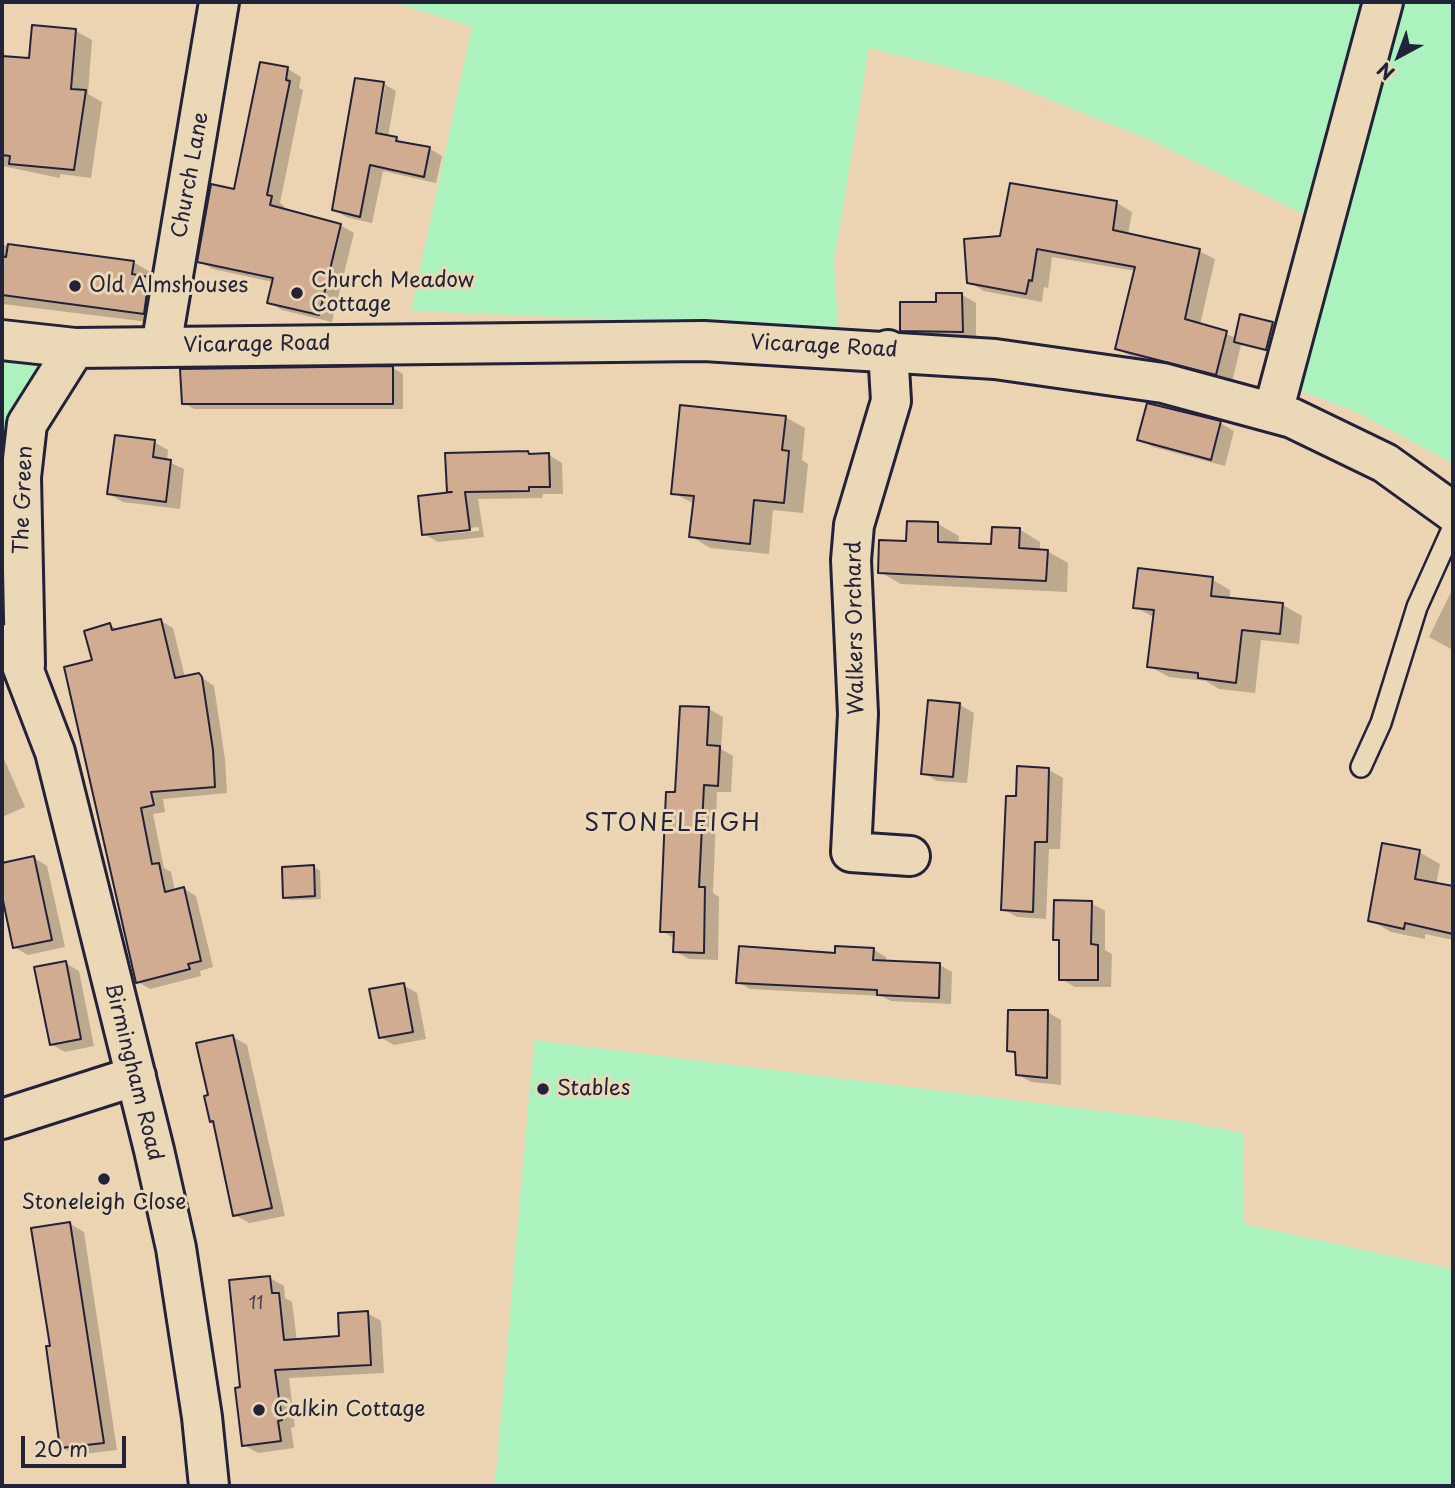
<!DOCTYPE html>
<style>
body{margin:0}
#map{position:relative;width:1455px;height:1488px;overflow:hidden;background:#ecd4b2;font-family:"Playpen Sans",sans-serif}
canvas{display:block}
.frame{position:absolute;inset:0;border:4px solid #22223b;pointer-events:none}
.north{position:absolute;left:1364px;top:21px;width:70px;height:70px;-webkit-text-stroke:5px #ebd8b6;paint-order:stroke;rotate:221deg;font-size:19px;font-weight:700;line-height:28px;text-align:center;color:#22223b}
.north::after{content:'';display:block;margin:auto;width:24px;height:32px;background:#22223b;clip-path:polygon(50% 0,100% 100%,50% 72%,0 100%)}
.scale{position:absolute;left:21px;top:1436px;width:105px;height:32px;box-sizing:border-box;border:4px solid #22223b;border-top:0;padding-left:9px;font-size:21px;line-height:24px;white-space:nowrap;color:#22223b;-webkit-text-stroke:5px #ebd8b6;paint-order:stroke}
</style>
<div id="map">
<canvas width="1455" height="1488"></canvas>
<div class="frame"></div>
<div class="north">N</div>
<div class="scale">20 m</div>
</div>
<script>
const ctx = document.querySelector('canvas').getContext('2d');
ctx.lineJoin = 'round';
function paint(path, color) { ctx.fillStyle = color; ctx.fill(path, 'evenodd'); }
const poly = rows => new Path2D(rows.map(r => 'M' + r).join(''));
function trace(path, color, width, dash) { ctx.strokeStyle = color; ctx.lineWidth = width; ctx.lineCap = dash ? 'butt' : 'round'; ctx.setLineDash(dash || []); ctx.stroke(path); }
function write(font, color, halo, rows, align = 'center') {
  ctx.font = font + ' "Playpen Sans",sans-serif'; ctx.lineWidth = 6; ctx.setLineDash([]); ctx.textBaseline = 'middle'; ctx.strokeStyle = halo; ctx.fillStyle = color; for (const [text, x, y, turn = 0] of rows) {
    ctx.save(); ctx.translate(x, y); ctx.rotate((+turn || 0) * Math.PI / 180); ctx.textAlign = isNaN(turn) ? turn : align; if (halo) ctx.strokeText(text, 0, 0); ctx.fillText(text, 0, 0); ctx.restore();
  }
}
paint(poly([
 [393,2,1367,2,1312,218,1150,140,1006,82,869,48,834,262,838,328,411,311,472,27],
 [1391,2,1453,2,1453,463,1354,411,1291,387],
 [2,357,28,360,39,371,3,500,2,548],
 [534,1040,1182,1121,1243,1133,1244,1224,1453,1269,1453,1486,495,1486]
]), '#abf2be');
paint(poly([
 [76,31,92,40,88,94,102,102,91,178,60,174,60,178,2,166,2,57,31,60],
 [288,69,301,77,299,88,303,90,280,203,284,206,284,210,340,225,354,233,332,322,282,310,269,302,273,282,213,269,199,261,236,191],
 [356,80,384,84,396,91,388,137,430,149,442,156,436,183,383,171,372,223,346,217,334,209],
 [382,86,385,86,376,141,373,141],
 [1011,185,1117,203,1132,212,1128,235,1199,251,1215,259,1200,325,1237,338,1272,323,1278,327,1273,353,1241,345,1232,382,1132,357,1117,348,1136,271,1052,257,1048,288,1044,287,1042,302,984,291,968,282,1002,238],
 [2,245,133,262,154,274,165,324,2,304],
 [962,295,976,303,976,339,915,338,901,330,937,304],
 [393,368,403,374,403,409,194,409,184,403],
 [785,417,805,428,802,460,808,464,803,513,773,510,769,554,710,548,691,536,695,504,673,493],
 [1220,423,1234,431,1225,466,1153,447,1139,439],
 [154,442,168,450,167,461,184,469,180,509,123,502,109,494],
 [528,452,533,456,549,455,562,463,563,494,543,494,542,498,478,499,484,537,438,542,424,534,453,494,449,491],
 [479,527,479,531,435,535,435,532],
 [938,524,959,536,958,545,993,546,1019,529,1040,542,1040,551,1047,551,1068,563,1067,592,901,584,880,572,908,542],
 [1211,579,1230,590,1230,600,1283,605,1302,616,1299,644,1261,640,1255,693,1219,689,1206,681,1169,677,1149,666,1155,618,1135,607],
 [1453,588,1453,650,1429,637],
 [161,621,173,628,185,677,198,675,214,686,225,759,227,793,163,799,165,812,153,814,164,868,171,872,175,891,183,888,196,896,213,967,200,971,201,976,150,989,138,982,95,661,110,625,119,630],
 [960,705,974,713,967,783,937,781,923,773],
 [709,709,723,717,721,749,733,756,731,792,717,792,713,893,719,897,718,960,689,959,675,951,675,939,662,931,667,794,677,794],
 [2,754,25,807,2,817],
 [1049,770,1063,778,1060,849,1049,849,1046,919,1017,917,1003,909,1018,798],
 [1419,852,1440,864,1436,885,1453,888,1453,940,1425,934,1425,939,1391,932,1370,920],
 [34,858,47,866,65,947,28,955,14,947,2,888,2,864],
 [314,867,320,871,321,899,291,900,285,897],
 [1091,903,1105,911,1105,950,1112,954,1111,987,1075,987,1061,979,1061,942,1055,939],
 [874,950,886,957,886,962,940,965,952,972,951,1004,891,1001,882,996,750,989,738,982,836,955],
 [65,963,79,971,94,1046,65,1052,51,1044],
 [403,985,417,993,426,1039,394,1045,380,1037],
 [1047,1012,1061,1020,1061,1085,1031,1082,1017,1074,1017,1055,1009,1050],
 [233,1037,247,1045,285,1216,249,1223,235,1215,215,1123,211,1120,210,1096],
 [70,1224,84,1232,117,1450,75,1455,61,1447],
 [270,1278,284,1286,285,1298,292,1302,297,1341,341,1338,367,1313,381,1321,384,1373,289,1378,295,1427,291,1428,294,1448,258,1453,244,1445,242,1389]
]), '#0003');
const building = poly([
 [32,25,76,29,71,89,86,90,74,170,9,164,10,156,2,155,2,56,29,58,32,25],
 [260,62,288,67,286,80,290,81,267,195,272,196,270,205,341,224,319,315,267,303,273,278,197,262,211,184,234,189,260,62],
 [355,78,384,82,376,133,397,137,396,141,430,147,424,177,370,165,360,217,332,210,355,78],
 [1010,183,1117,201,1113,230,1200,249,1185,319,1227,331,1216,375,1115,349,1135,267,1037,249,1032,281,1029,280,1026,294,967,283,964,239,1000,236,1010,183],
 [8,244,134,261,132,274,149,277,144,314,2,295,2,256,6,257,8,244],
 [936,293,962,293,963,332,900,331,900,302,936,302,936,293],
 [1240,314,1273,322,1266,350,1234,342,1240,314],
 [393,366,393,404,182,404,180,369,393,366],
 [1147,403,1221,421,1211,460,1137,440,1147,403],
 [680,405,786,416,782,450,789,451,784,503,754,500,750,544,689,537,694,496,671,494,680,405],
 [115,435,155,440,153,457,171,460,166,502,107,494,115,435],
 [528,451,529,454,549,453,550,487,529,487,529,491,465,492,470,530,422,535,418,496,452,492,447,492,445,453,528,451],
 [907,521,938,522,938,542,991,544,992,527,1020,528,1019,548,1048,550,1046,581,878,573,879,540,906,541,907,521],
 [1138,568,1213,577,1211,596,1283,603,1280,634,1242,630,1236,683,1198,678,1198,673,1147,667,1154,610,1133,608,1138,568],
 [161,619,175,678,199,673,202,677,213,750,215,787,151,792,154,805,141,808,152,864,159,863,165,892,184,887,201,961,188,964,190,969,136,983,64,667,92,660,84,631,110,623,112,630,161,619],
 [928,700,960,703,953,777,921,774,928,700],
 [680,706,709,707,707,745,720,746,718,786,704,785,699,887,705,887,704,953,673,952,674,932,660,932,666,792,675,792,680,706],
 [1017,766,1049,768,1047,842,1035,842,1033,912,1001,910,1006,796,1016,796,1017,766],
 [1382,843,1420,850,1415,879,1453,886,1453,934,1405,923,1404,929,1368,921,1382,843],
 [34,856,52,940,13,948,2,896,2,863,34,856],
 [314,865,315,896,283,898,282,867,314,865],
 [1054,900,1092,901,1091,944,1098,945,1098,980,1059,980,1059,940,1053,940,1054,900],
 [739,946,835,953,835,946,874,948,873,960,940,963,939,998,877,995,877,990,736,983,739,946],
 [66,961,81,1039,50,1045,34,967,66,961],
 [404,983,413,1032,379,1038,369,989,404,983],
 [1008,1010,1048,1010,1047,1078,1016,1075,1015,1052,1007,1051,1008,1010],
 [233,1035,272,1208,233,1216,213,1121,210,1122,204,1096,208,1095,196,1043,233,1035],
 [70,1222,104,1443,60,1448,46,1346,50,1346,31,1228,70,1222],
 [270,1276,272,1293,279,1293,284,1340,339,1336,338,1313,368,1311,371,1365,275,1370,282,1420,278,1421,281,1441,242,1446,235,1388,240,1387,229,1280,270,1276]
]);
paint(building, '#d1ac91');
trace(building, '#22223b', 2);
const lane = poly([
 [1361,767,1381,723,1417,607,1453,527]
]);
const street = poly([
 [2,340,75,348],
 [161,347,219,2],
 [888,350,891,401,854,525,851,560,858,714,851,852,910,856],
 [1273,412,1383,2],
 [13,642,55,752,154,1150,176,1248,202,1417,209,1486],
 [25,665,21,477,27,424,75,348,704,341,995,359,1163,383,1292,418,1385,463,1453,512],
 [2,1119,136,1076]
]);
trace(lane, '#22223b', 24);
trace(street, '#22223b', 44);
trace(lane, '#ebd8b6', 19);
trace(street, '#ebd8b6', 38);
for (const [x, y, r, color] of [
 [75,286,7,"#22223b"],
 [297,293,7,"#22223b"],
 [543,1089,7,"#22223b"],
 [104,1179,7,"#22223b"],
 [259,1410,7,"#22223b"]
]) { const dot = new Path2D(); dot.arc(x, y, r, 0, 2 * Math.PI); ctx.fillStyle = color; ctx.fill(dot); trace(dot, '#ebd8b6', 2.5); }
write('18px', '#4e4450', null, [
 ["11",256,1304]
]);
write('21px', '#22223b', '#ebd8b6', [
 ["Church Lane",191,175,-80],
 ["Vicarage Road",257,345,-1],
 ["Vicarage Road",824,347,3],
 ["The Green",24,500,-88],
 ["Walkers Orchard",856,628,-91],
 ["Birmingham Road",133,1072,76]
]);
write('21px', '#22223b', '#ebd8b6', [
 ["Church Meadow",311,281],
 ["Cottage",311,305],
 ["Old Almshouses",89,286],
 ["Stables",557,1089],
 ["Stoneleigh Close",104,1203,"center"],
 ["Calkin Cottage",273,1410]
], 'left');
ctx.letterSpacing = '2px';
write('24px', '#22223b', '#ebd8b6', [
 ["STONELEIGH",673,824]
]);
ctx.letterSpacing = '0px';
</script>
